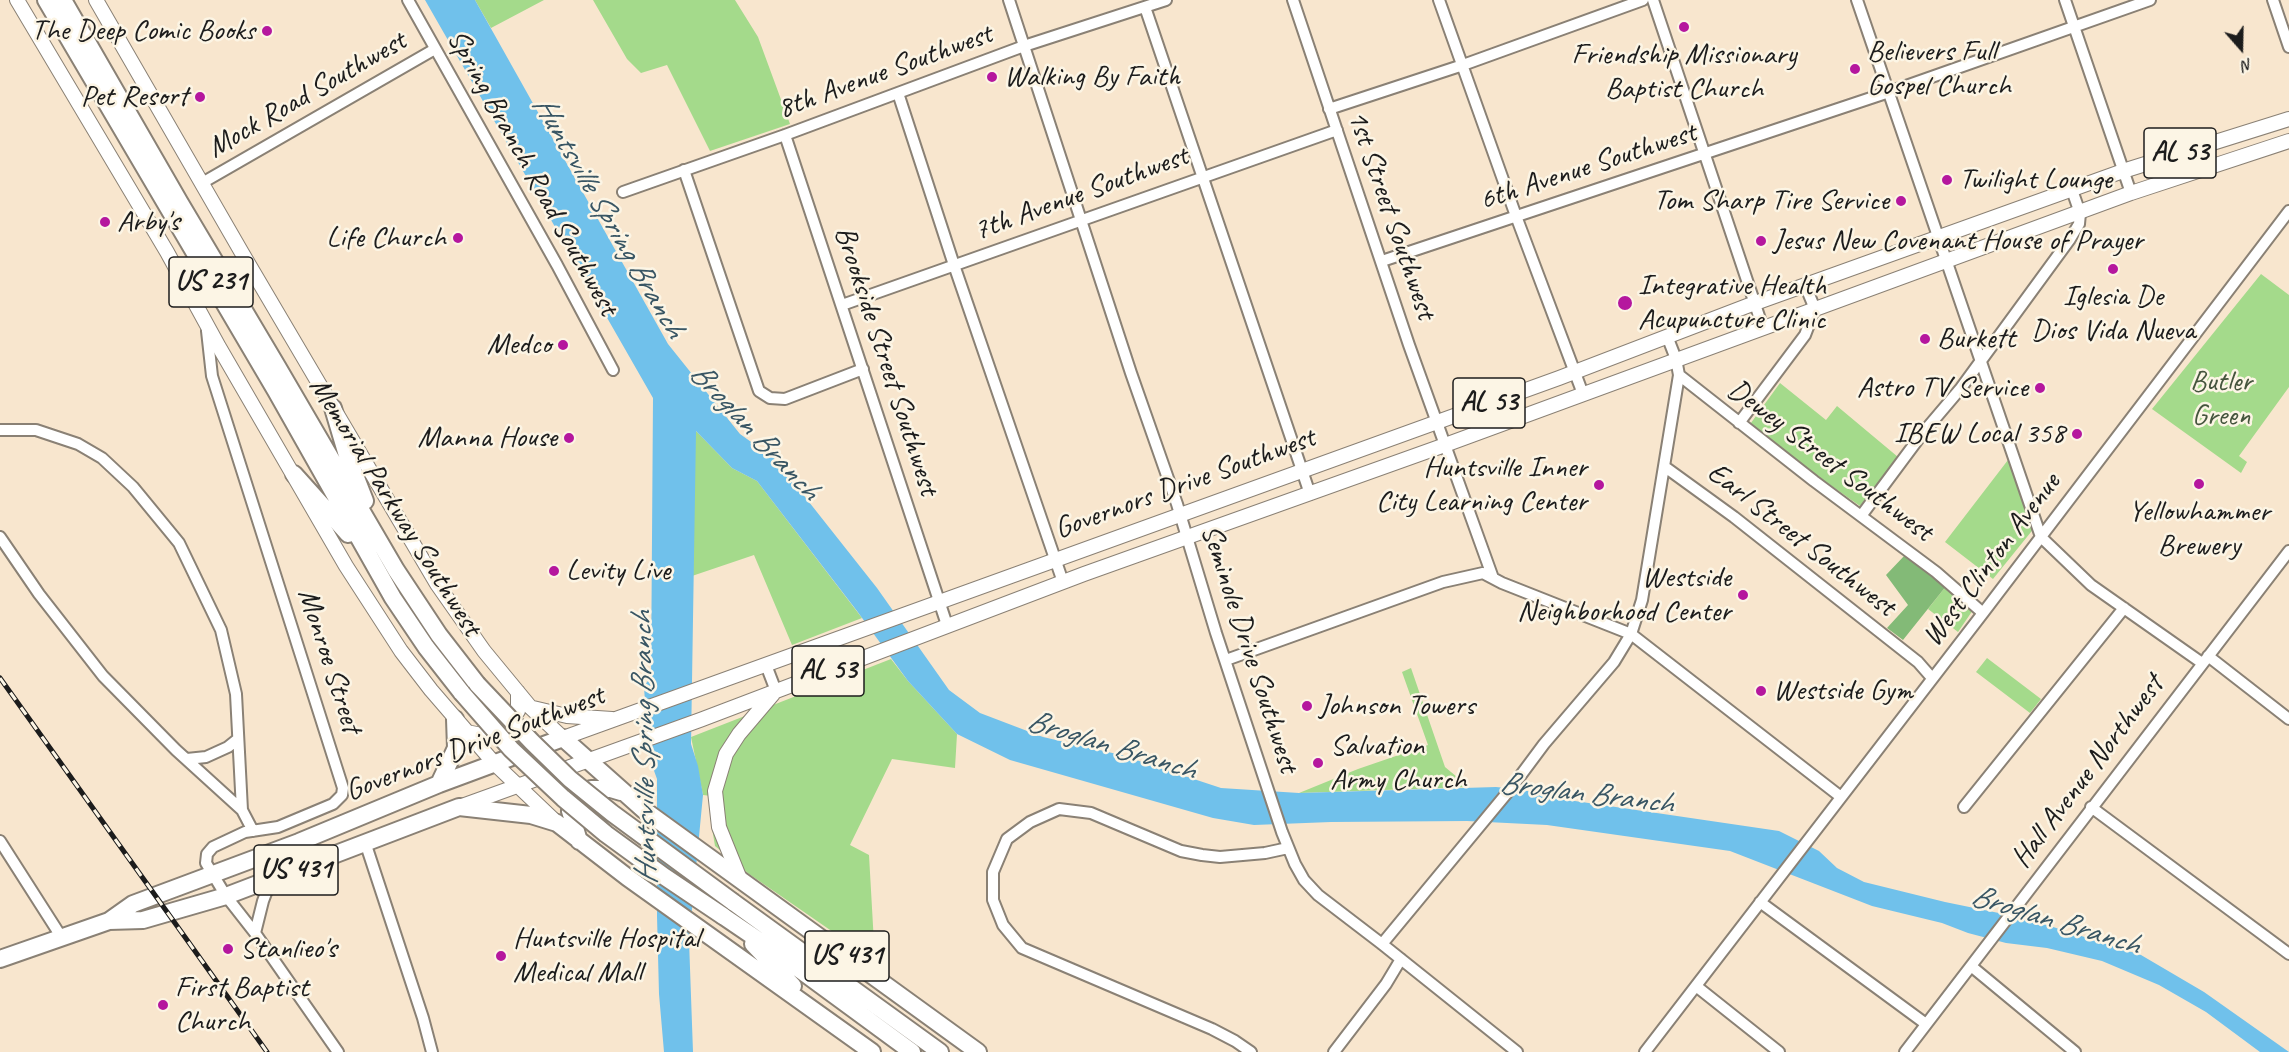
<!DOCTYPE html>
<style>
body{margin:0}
#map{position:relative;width:2289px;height:1052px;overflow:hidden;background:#f8e6ce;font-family:Caveat,sans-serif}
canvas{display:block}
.north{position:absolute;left:2211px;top:18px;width:60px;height:60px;-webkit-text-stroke:4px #fcf5e5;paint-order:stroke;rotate:160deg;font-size:16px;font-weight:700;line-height:24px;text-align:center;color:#1c1c1c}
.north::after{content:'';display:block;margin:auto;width:21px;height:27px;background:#1c1c1c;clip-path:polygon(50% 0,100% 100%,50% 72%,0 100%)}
</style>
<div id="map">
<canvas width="2289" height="1052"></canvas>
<div class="north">N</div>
</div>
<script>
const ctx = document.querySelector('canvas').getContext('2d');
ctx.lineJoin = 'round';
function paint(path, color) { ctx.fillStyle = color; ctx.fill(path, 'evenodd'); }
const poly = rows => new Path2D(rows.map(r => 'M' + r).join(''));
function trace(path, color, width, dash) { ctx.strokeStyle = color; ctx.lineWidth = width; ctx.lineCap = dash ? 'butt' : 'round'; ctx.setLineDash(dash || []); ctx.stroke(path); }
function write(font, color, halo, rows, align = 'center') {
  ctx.font = font + ' Caveat,sans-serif'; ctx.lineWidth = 5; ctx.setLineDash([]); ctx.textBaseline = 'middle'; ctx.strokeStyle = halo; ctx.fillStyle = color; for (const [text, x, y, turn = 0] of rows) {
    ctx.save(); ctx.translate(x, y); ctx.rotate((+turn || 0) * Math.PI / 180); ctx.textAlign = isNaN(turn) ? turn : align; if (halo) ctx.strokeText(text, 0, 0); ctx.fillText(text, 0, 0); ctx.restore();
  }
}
paint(poly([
 [475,0,544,0,491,28],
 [593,0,735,0,758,37,790,124,710,151,667,65,641,73,627,59],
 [2261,274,2289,295,2289,387,2239,456,2247,462,2241,473,2152,409],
 [1780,383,1826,420,1837,406,1898,457,1860,506,1748,427],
 [695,430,732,468,757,481,862,618,792,645,754,555,692,576],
 [2008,460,2035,527,1993,579,1945,542],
 [1947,585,1975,607,1958,632,1928,609],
 [1987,658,2041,699,2030,713,1976,672],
 [891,659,908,681,957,734,955,768,892,759,850,845,869,855,875,961,749,874,715,846,710,816,711,796,703,795,691,737],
 [1411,668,1445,767,1469,787,1299,793,1358,769,1428,745,1402,672]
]), '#a4da8b');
paint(poly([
 [1905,555,1947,585,1903,640,1887,628,1908,605,1886,575]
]), '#83ba77');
paint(poly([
 [425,0,475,0,668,344,740,434,775,459,877,588,949,690,980,713,1043,737,1121,755,1221,788,1299,793,1496,787,1525,790,1541,796,1779,831,1819,851,1837,868,1864,882,1945,902,2028,919,2141,955,2204,992,2289,1052,2260,1052,2206,1012,2159,985,2102,961,2047,948,2006,943,1968,933,1942,923,1872,906,1730,851,1547,825,1467,821,1331,822,1254,825,1213,818,1010,760,957,734,908,681,857,611,757,481,732,468,696,431,691,744,698,766,703,795,689,940,693,1052,664,1052,659,994,657,916,657,779,648,754,644,686,651,677,653,398]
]), '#70c1eb');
const minor = poly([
 [408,0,557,265,613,370],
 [1009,0,1131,373,1177,504,1216,633,1282,832,1295,864,1304,880,1318,895,1382,944,1517,1052],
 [1293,0,1409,345,1493,578],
 [1439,0,1516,216,1583,394],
 [1653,0,1763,328],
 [1857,0,2041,537,2091,585,2202,663],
 [2065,0,2131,193],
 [2273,0,2289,47],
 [1145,7,1310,494],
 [898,93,954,265,1063,582],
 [1329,109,1463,65,1643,0],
 [785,135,947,625],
 [684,170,759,391,770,398,785,399,863,369],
 [202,183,435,49],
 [623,192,785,135,1024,46,1166,0],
 [1382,261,1889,92,2150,0],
 [842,305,1337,130],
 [207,331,212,376,343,788,342,795,333,804,278,827,245,832,213,847,207,854,206,863,226,896,255,933,338,1052],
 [1667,336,1676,359,1679,375,1814,481,1936,572,1983,613],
 [1739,423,1805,335,1815,309,1805,285],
 [0,430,36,430,78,444,102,458,133,487,179,543,221,630,236,694,242,810],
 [1665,467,1734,517,1918,662,1932,678],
 [1861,516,1922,434,1961,388,2070,239,2079,224,2080,213,2072,190],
 [0,537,39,594,103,676,176,750,242,810,253,831],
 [2208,656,2289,719],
 [1226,660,1443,582,1483,573,1502,583,1631,634,1841,797],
 [766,665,776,691],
 [187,759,206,757,228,747,238,739],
 [1964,807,2124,608],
 [2091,807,2289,954],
 [0,841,62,938],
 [365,842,423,1018,432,1052],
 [1760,902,1926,1024],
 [255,933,263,901,271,880],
 [1382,944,1512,787,1544,744,1614,662,1631,634,1642,600,1679,375],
 [1971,966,2075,1052],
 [1696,986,1779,1052],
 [1251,1052,1235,1041,1212,1029,1022,948,1003,925,993,900,993,872,1007,839,1030,822,1059,809,1091,813,1181,851,1202,855,1220,857,1265,853,1288,848],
 [1334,1052,1386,984,1401,959],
 [1645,1052,1983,613,2289,211],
 [1905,1052,2289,551]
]);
const major = poly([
 [17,0,167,252,219,347,346,566,401,651,431,690,494,763,556,822],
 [96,0,242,253,437,584,484,651,531,708,563,738,1559,378,1747,306,2123,171,2289,119],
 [533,708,567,716,612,719],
 [466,732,482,735,506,726,518,711,518,692],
 [459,807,700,720,1084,574,1445,445,2131,193,2289,141],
 [740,879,719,827,715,791,726,754,739,734,773,694]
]);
const highway = poly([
 [46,0,276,391,393,598,426,647,462,693],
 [63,0,180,203,277,366,396,570,439,635,477,684],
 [333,408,346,452,365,501],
 [294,474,348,534],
 [439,784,456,748,455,719],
 [579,841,570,811,576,800,591,789,611,789,621,792],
 [733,902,940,1052],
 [723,916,773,950,912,1052],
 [109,921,143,920,226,896,459,807,531,815,557,823,627,877,872,1052],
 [753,944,793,986],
 [0,959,109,921,133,904,299,842,439,784,563,738,644,810,978,1052]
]);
trace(minor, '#8a8175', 14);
trace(major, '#8a8175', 16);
trace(highway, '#8a8175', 20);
trace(minor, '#fff', 10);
trace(major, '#fff', 14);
trace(highway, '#fff', 16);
const rail = poly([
 [0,678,267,1052]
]);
trace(rail, '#1c1c1c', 5);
trace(rail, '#fcf5e5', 3, [9]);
const highwayBridge = poly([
 [477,684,532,742,570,779,612,813,733,902],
 [462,693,511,749,563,798,606,834,665,877,723,916]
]);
trace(highwayBridge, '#8a8175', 20, []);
trace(highwayBridge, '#fff', 16);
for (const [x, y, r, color] of [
 [1684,27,6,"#b5179e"],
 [267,31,6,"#b5179e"],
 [1855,69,6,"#b5179e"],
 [992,77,6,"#b5179e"],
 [200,97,6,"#b5179e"],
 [1947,180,6,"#b5179e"],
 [1901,201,6,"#b5179e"],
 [105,222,6,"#b5179e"],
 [458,238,6,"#b5179e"],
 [1761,241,6,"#b5179e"],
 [2113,269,6,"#b5179e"],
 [1625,303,8,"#b5179e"],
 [1925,339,6,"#b5179e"],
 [563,345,6,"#b5179e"],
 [2040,388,6,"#b5179e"],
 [2077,434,6,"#b5179e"],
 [569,438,6,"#b5179e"],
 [2199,484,6,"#b5179e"],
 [1599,485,6,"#b5179e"],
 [554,571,6,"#b5179e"],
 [1743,595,6,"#b5179e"],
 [1761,691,6,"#b5179e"],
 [1307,706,6,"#b5179e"],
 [1318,763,6,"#b5179e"],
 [228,949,6,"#b5179e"],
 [501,956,6,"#b5179e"],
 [163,1005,6,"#b5179e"]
]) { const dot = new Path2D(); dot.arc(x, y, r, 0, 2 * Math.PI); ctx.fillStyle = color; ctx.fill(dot); trace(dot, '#fcf5e5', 2); }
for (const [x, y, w] of [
 [2180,153,72],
 [211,282,84],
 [1489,403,72],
 [828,671,72],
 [296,870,84],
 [847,956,84]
]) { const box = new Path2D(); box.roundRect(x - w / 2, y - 25, w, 50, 4.5); ctx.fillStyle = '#fcf5e5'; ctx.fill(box); trace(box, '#1c1c1c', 1.5); }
write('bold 28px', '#1c1c1c', null, [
 ["AL 53",2180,153],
 ["US 231",211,282],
 ["AL 53",1489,403],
 ["AL 53",828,671],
 ["US 431",296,870],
 ["US 431",847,956]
]);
write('30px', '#1c1c1c', '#fcf5e5', [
 ["The Deep Comic Books",255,31,"right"],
 ["Believers Full",1867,52],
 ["Gospel Church",1867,86],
 ["Friendship Missionary",1684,55,"center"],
 ["Baptist Church",1684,89,"center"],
 ["Walking By Faith",1004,77],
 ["Pet Resort",188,97,"right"],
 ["Twilight Lounge",1959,180],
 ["Tom Sharp Tire Service",1889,201,"right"],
 ["Arby's",117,222],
 ["Life Church",446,238,"right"],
 ["Jesus New Covenant House of Prayer",1773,241],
 ["Integrative Health",1638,286],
 ["Acupuncture Clinic",1638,320],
 ["Iglesia De",2113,297,"center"],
 ["Dios Vida Nueva",2113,331,"center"],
 ["Burkett",1937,339],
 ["Medco",551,345,"right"],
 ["Astro TV Service",2028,388,"right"],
 ["IBEW Local 358",2065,434,"right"],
 ["Manna House",557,438,"right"],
 ["Huntsville Inner",1587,468,"right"],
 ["City Learning Center",1587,502,"right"],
 ["Yellowhammer",2199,512,"center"],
 ["Brewery",2199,546,"center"],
 ["Levity Live",566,571],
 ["Westside",1731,578,"right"],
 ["Neighborhood Center",1731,612,"right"],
 ["Westside Gym",1773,691],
 ["Johnson Towers",1319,706],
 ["Salvation",1330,746],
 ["Army Church",1330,780],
 ["Huntsville Hospital",513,939],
 ["Medical Mall",513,973],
 ["Stanlieo's",240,949],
 ["First Baptist",175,988],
 ["Church",175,1022]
], 'left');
write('30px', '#1c1c1c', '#fcf5e5', [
 ["8th Avenue Southwest",885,72,-20],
 ["Mock Road Southwest",307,95,-30],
 ["6th Avenue Southwest",1588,167,-18],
 ["Spring Branch Road Southwest",532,173,61],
 ["7th Avenue Southwest",1081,194,-20],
 ["1st Street Southwest",1391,215,71],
 ["Brookside Street Southwest",886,361,72],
 ["Dewey Street Southwest",1830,461,37],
 ["Governors Drive Southwest",1185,484,-20],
 ["Memorial Parkway Southwest",395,507,58],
 ["Earl Street Southwest",1801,540,38],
 ["West Clinton Avenue",1992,560,-53],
 ["Seminole Drive Southwest",1249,649,72],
 ["Monroe Street",329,661,72],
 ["Governors Drive Southwest",475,744,-21],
 ["Hall Avenue Northwest",2088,772,-53]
]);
write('30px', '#45553d', '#fcf5e5', [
 ["Butler",2221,382],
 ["Green",2221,416]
]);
write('italic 32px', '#395664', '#fcf5e5', [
 ["Huntsville Spring Branch",608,217,60],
 ["Broglan Branch",754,432,47],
 ["Broglan Branch",1111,746,17],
 ["Huntsville Spring Branch",645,748,-91],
 ["Broglan Branch",1586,794,7],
 ["Broglan Branch",2055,921,17]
]);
</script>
